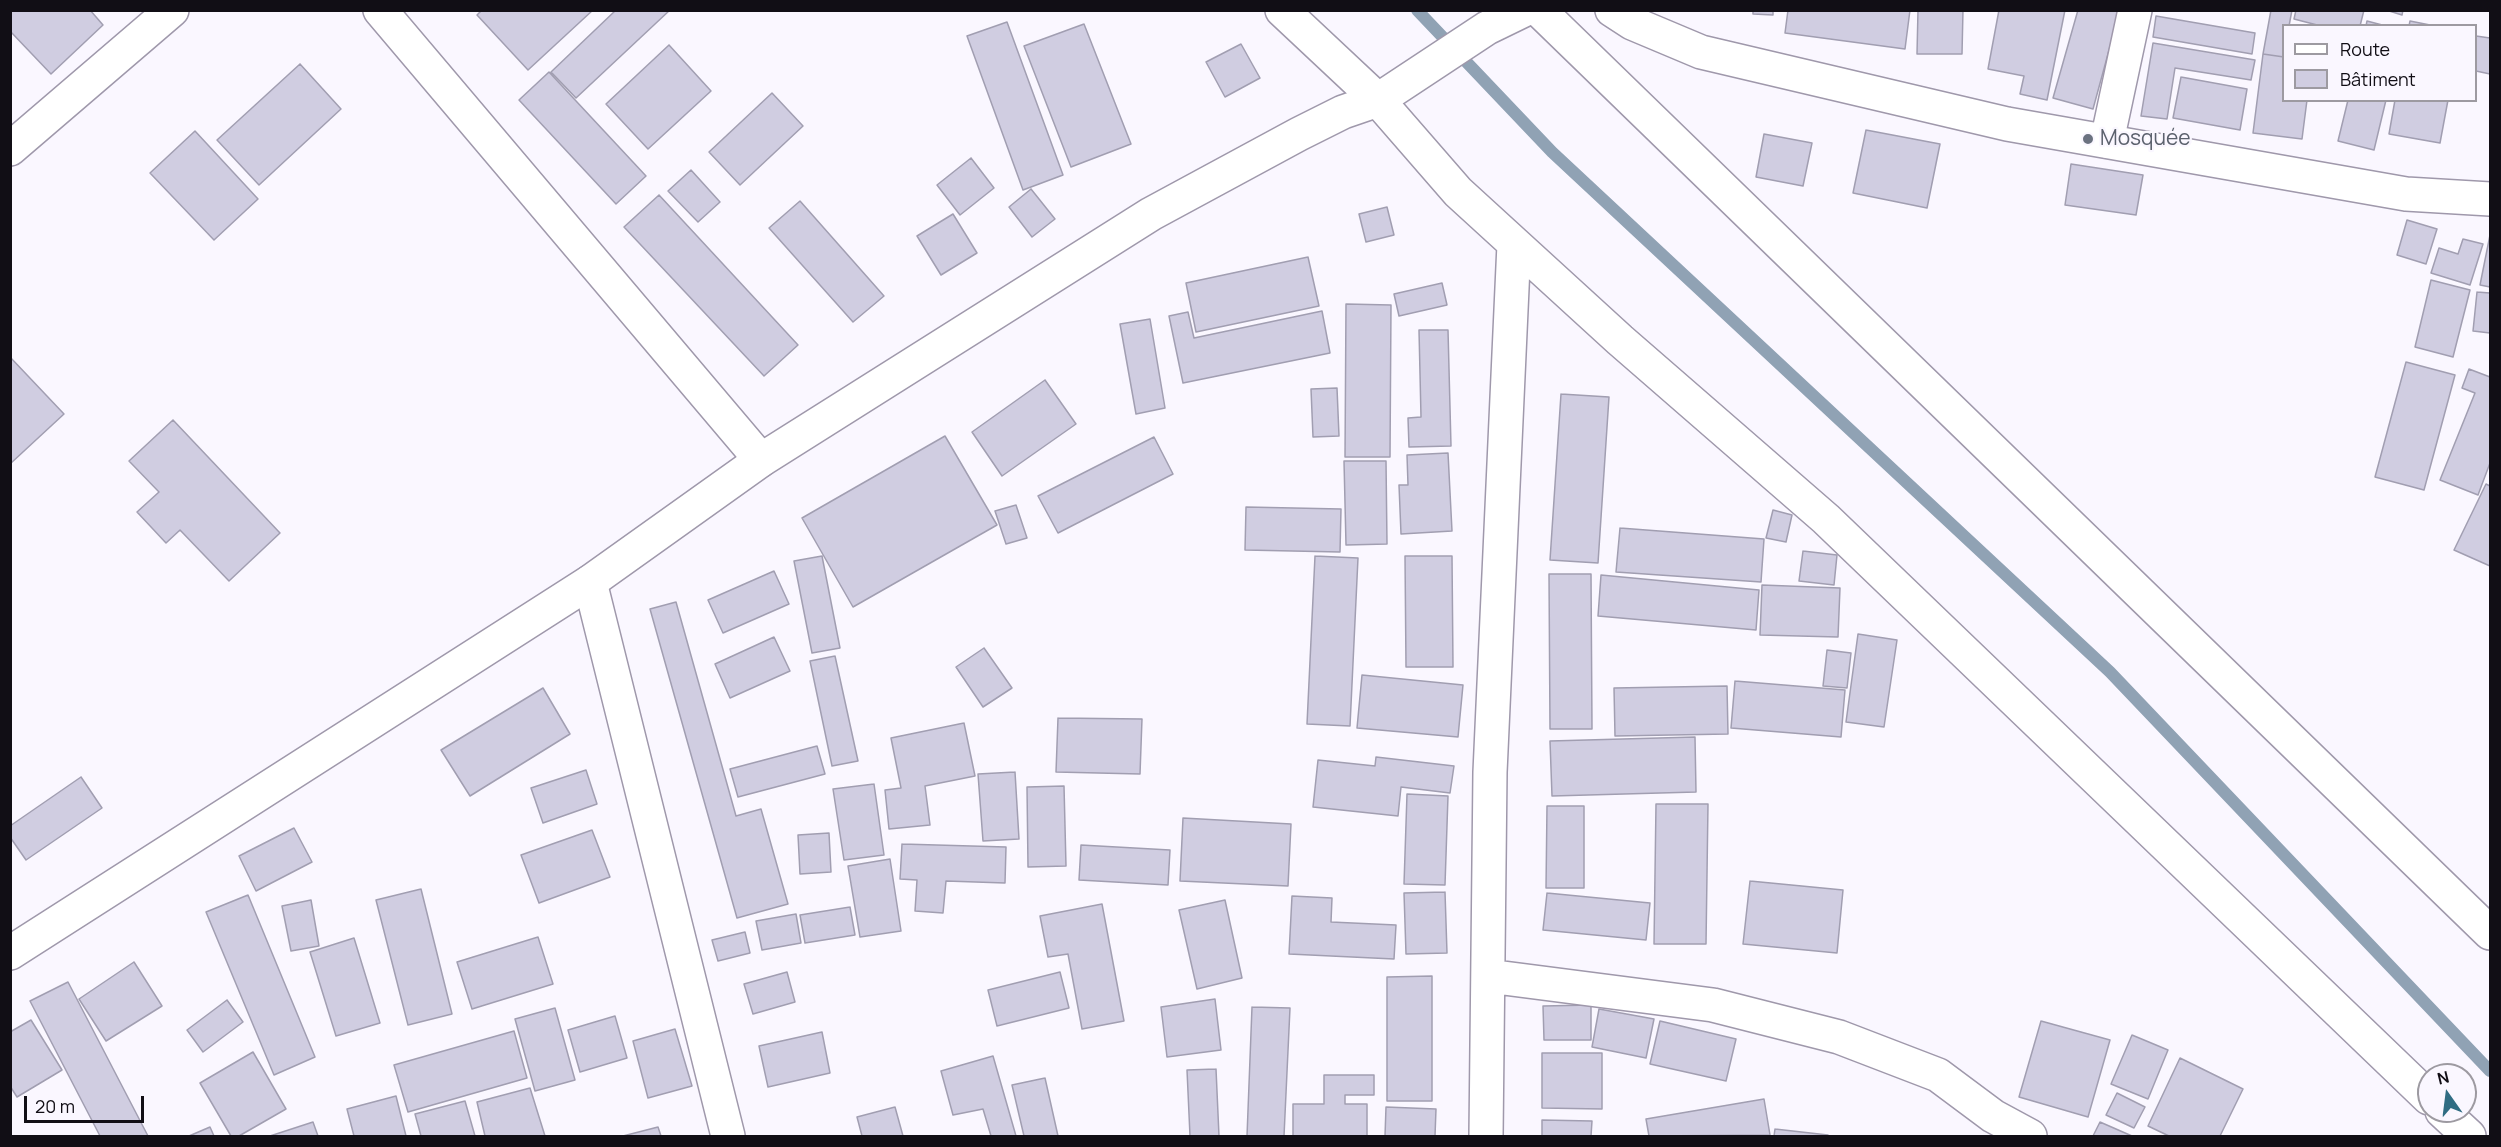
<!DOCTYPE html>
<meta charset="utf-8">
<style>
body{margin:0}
#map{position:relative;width:2501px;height:1147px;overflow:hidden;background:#faf7ff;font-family:Manrope,sans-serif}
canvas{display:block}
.frame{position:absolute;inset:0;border:12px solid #110e15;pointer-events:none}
.legend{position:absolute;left:2282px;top:24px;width:195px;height:78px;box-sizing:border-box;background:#faf7ff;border:2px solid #9d9aa1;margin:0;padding:8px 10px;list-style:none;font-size:18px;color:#110e15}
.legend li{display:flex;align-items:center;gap:12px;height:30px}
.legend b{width:30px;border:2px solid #9d9aa1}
.north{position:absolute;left:2417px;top:1063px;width:60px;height:60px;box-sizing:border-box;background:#faf7ff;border:2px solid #9d9aa1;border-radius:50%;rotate:346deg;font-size:16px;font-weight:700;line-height:24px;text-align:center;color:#110e15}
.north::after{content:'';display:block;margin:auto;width:21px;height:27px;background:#306d83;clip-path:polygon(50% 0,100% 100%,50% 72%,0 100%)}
.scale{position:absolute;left:24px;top:1096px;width:120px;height:27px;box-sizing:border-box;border:3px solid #110e15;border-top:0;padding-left:8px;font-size:18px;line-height:21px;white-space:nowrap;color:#110e15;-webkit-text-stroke:4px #faf7ff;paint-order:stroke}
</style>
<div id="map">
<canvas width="2501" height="1147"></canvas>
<div class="frame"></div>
<ul class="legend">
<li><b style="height:8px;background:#fff"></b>Route</li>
<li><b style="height:16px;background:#d0cde1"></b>Bâtiment</li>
</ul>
<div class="north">N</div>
<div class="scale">20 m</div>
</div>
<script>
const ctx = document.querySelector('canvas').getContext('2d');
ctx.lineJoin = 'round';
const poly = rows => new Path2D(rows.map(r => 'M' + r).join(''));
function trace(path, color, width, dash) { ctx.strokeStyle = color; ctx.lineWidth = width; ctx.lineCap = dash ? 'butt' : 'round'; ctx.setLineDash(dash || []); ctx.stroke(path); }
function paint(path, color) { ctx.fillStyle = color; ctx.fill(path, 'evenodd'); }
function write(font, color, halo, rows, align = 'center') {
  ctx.font = font + ' Manrope,sans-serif'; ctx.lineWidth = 4.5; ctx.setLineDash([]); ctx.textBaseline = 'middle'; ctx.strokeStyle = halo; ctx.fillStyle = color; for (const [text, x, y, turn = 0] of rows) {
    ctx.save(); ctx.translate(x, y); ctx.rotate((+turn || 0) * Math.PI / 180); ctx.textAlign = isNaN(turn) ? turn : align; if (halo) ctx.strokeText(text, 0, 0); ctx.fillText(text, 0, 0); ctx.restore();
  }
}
trace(poly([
 [1417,10,1552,152,2110,672,2490,1071]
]), '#90a2b4', 12);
const building = poly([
 [10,10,90,10,103,25,51,74,10,31,10,10],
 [482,10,593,10,528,70,477,15,482,10],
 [616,10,670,10,576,98,551,72,616,10],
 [1753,10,1773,10,1773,15,1753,14,1753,10],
 [1788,10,1910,10,1905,49,1785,33,1788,10],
 [1918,10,1963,10,1962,54,1917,54,1918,10],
 [1999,10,2065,10,2047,100,2020,94,2024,76,1988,69,1999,10],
 [2078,10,2120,10,2093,109,2053,98,2078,10],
 [2271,10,2292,10,2289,26,2284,26,2284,57,2263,54,2271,10],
 [2296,10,2364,10,2360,26,2321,26,2294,19,2296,10],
 [2386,10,2403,10,2402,15,2386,10],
 [2156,16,2255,33,2252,54,2153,37,2156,16],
 [2367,21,2386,26,2366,26,2367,21],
 [2410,21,2435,26,2409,26,2410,21],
 [1007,22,1063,175,1023,190,967,36,1007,22],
 [1084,24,1131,144,1071,167,1024,46,1084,24],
 [2476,36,2490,38,2490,74,2476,71,2476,36],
 [2153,43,2255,60,2251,80,2175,68,2167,119,2141,116,2153,43],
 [1241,44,1260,78,1225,97,1206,62,1241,44],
 [669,45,711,91,648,149,606,104,669,45],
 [2263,54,2284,57,2284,100,2307,100,2302,139,2253,133,2263,54],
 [300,64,341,109,259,185,217,140,300,64],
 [549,72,646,176,616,204,519,100,549,72],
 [2181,77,2247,89,2240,130,2173,118,2181,77],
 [772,93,803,126,740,185,709,152,772,93],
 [2348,100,2386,100,2374,150,2338,141,2348,100],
 [2395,100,2448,100,2440,143,2389,134,2395,100],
 [1866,130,1940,144,1927,208,1853,193,1866,130],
 [195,131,258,199,214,240,150,173,195,131],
 [1764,134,1812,143,1803,186,1756,177,1764,134],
 [971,158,994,188,960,215,937,185,971,158],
 [2071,164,2143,175,2136,215,2065,205,2071,164],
 [691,170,720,202,698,222,668,191,691,170],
 [1031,189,1055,219,1032,237,1009,207,1031,189],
 [659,195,798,345,764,376,624,227,659,195],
 [800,201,884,296,853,322,769,228,800,201],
 [1387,207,1394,235,1366,242,1359,214,1387,207],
 [953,214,977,253,941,275,917,236,953,214],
 [2407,220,2437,229,2426,264,2397,255,2407,220],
 [2490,235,2490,287,2480,285,2490,235],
 [2463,239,2483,244,2470,285,2431,273,2439,248,2458,254,2463,239],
 [1308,257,1319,306,1196,332,1186,283,1308,257],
 [2431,280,2470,290,2453,357,2415,347,2431,280],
 [1442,283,1447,305,1399,316,1394,294,1442,283],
 [2477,292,2490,293,2490,333,2473,331,2477,292],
 [1346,304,1391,305,1390,457,1345,457,1346,304],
 [1322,311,1330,353,1183,383,1169,316,1188,312,1194,338,1322,311],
 [1150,319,1165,408,1136,414,1120,324,1150,319],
 [1419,330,1448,330,1451,446,1409,447,1408,418,1421,417,1419,330],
 [10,357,64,414,10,464,10,357],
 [2406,362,2455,375,2424,490,2375,477,2406,362],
 [2469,369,2490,377,2490,463,2478,495,2440,480,2475,393,2462,388,2469,369],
 [1045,380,1076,424,1002,476,972,432,1045,380],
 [1337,388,1339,436,1313,437,1311,389,1337,388],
 [1561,394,1609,397,1598,563,1550,560,1561,394],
 [173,420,280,533,229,581,180,530,166,543,137,512,159,492,129,461,173,420],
 [945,436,997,525,853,607,802,518,945,436],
 [1154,437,1173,474,1058,533,1038,496,1154,437],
 [1448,453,1452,531,1401,534,1399,485,1408,485,1407,455,1448,453],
 [1344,461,1386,461,1387,544,1346,545,1344,461],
 [2486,484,2490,486,2490,566,2454,550,2486,484],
 [1016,505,1027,538,1006,544,995,511,1016,505],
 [1246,507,1341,509,1340,552,1245,550,1246,507],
 [1773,510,1792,515,1786,542,1766,538,1773,510],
 [1620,528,1764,539,1761,582,1616,572,1620,528],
 [1803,551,1837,555,1834,585,1799,581,1803,551],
 [822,556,840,648,812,653,794,561,822,556],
 [1315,556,1358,558,1350,726,1307,724,1315,556],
 [1405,556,1452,556,1453,667,1406,667,1405,556],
 [774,571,789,604,723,633,708,600,774,571],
 [1549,574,1591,574,1592,729,1550,729,1549,574],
 [1601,575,1759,590,1756,630,1598,616,1601,575],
 [1762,585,1840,588,1838,637,1760,635,1762,585],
 [676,602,736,816,761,809,788,904,737,918,650,609,676,602],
 [1858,634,1897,640,1884,727,1846,722,1858,634],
 [774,637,790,671,730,698,715,664,774,637],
 [984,648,1012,688,983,707,956,667,984,648],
 [1827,650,1851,653,1847,688,1823,686,1827,650],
 [835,656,858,761,832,766,810,661,835,656],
 [1362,675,1463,685,1458,737,1357,728,1362,675],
 [1735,681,1845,690,1841,737,1731,728,1735,681],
 [1727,686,1728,734,1615,736,1614,688,1727,686],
 [543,688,570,734,470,796,441,750,543,688],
 [1058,718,1142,719,1140,774,1056,772,1058,718],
 [964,723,975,776,925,786,930,825,889,829,885,790,901,788,891,738,964,723],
 [1695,737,1696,792,1552,796,1550,741,1695,737],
 [817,746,825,774,738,797,730,769,817,746],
 [1376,757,1454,766,1450,793,1401,787,1398,816,1313,807,1318,760,1375,766,1376,757],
 [586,770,597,804,543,823,531,788,586,770],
 [1015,772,1019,839,983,841,978,774,1015,772],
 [81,777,102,808,26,860,10,837,10,826,81,777],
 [874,784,884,855,844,860,833,789,874,784],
 [1064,786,1066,866,1028,867,1027,787,1064,786],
 [1407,794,1448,796,1445,885,1404,884,1407,794],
 [1656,804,1708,804,1706,944,1654,944,1656,804],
 [1547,806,1584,806,1584,888,1546,888,1547,806],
 [1183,818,1291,824,1288,886,1180,881,1183,818],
 [294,828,312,862,256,891,239,856,294,828],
 [592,830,610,877,539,903,521,855,592,830],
 [829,833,831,872,800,874,798,835,829,833],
 [902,844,1006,847,1005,883,946,881,943,913,915,911,917,880,900,879,902,844],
 [1081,845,1170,850,1168,885,1079,880,1081,845],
 [890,859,901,931,860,937,848,866,890,859],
 [1750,881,1843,890,1837,953,1743,944,1750,881],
 [421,889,452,1014,408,1025,376,900,421,889],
 [1445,892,1447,953,1406,954,1404,893,1445,892],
 [1547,893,1650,903,1646,940,1543,930,1547,893],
 [248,895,315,1057,274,1075,206,912,248,895],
 [1292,896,1332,898,1331,922,1396,925,1394,959,1289,954,1292,896],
 [311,900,319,946,291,951,282,906,311,900],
 [1225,900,1242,978,1197,989,1179,910,1225,900],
 [1102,904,1124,1021,1082,1029,1068,954,1048,957,1040,916,1102,904],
 [850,907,855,935,805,943,800,915,850,907],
 [796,914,801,943,762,950,756,921,796,914],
 [745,932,750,953,718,961,712,940,745,932],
 [538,937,553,984,472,1009,457,962,538,937],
 [354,938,380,1023,336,1036,310,952,354,938],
 [134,962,162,1006,106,1041,79,999,134,962],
 [787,972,795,1002,753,1014,744,984,787,972],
 [1060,972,1069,1008,997,1026,988,990,1060,972],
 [1432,976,1432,1101,1387,1101,1387,977,1432,976],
 [68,982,148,1136,100,1136,30,1001,68,982],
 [1215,999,1221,1050,1167,1057,1161,1007,1215,999],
 [227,1000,243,1022,203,1052,187,1030,227,1000],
 [1591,1005,1591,1040,1544,1040,1543,1006,1591,1005],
 [1252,1007,1290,1008,1284,1136,1247,1136,1252,1007],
 [555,1008,575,1080,535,1091,515,1019,555,1008],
 [1599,1009,1654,1019,1646,1058,1592,1047,1599,1009],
 [615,1016,627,1058,580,1072,568,1030,615,1016],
 [31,1020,62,1070,17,1097,10,1086,10,1032,31,1020],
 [1660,1021,1736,1039,1726,1081,1650,1064,1660,1021],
 [2041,1021,2110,1040,2088,1117,2019,1097,2041,1021],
 [675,1029,692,1086,648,1098,633,1041,675,1029],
 [514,1031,527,1078,408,1112,394,1065,514,1031],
 [822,1032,830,1073,768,1087,759,1046,822,1032],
 [2132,1035,2168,1050,2148,1099,2111,1084,2132,1035],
 [253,1052,286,1109,239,1136,231,1136,200,1083,253,1052],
 [1542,1053,1602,1053,1602,1109,1542,1108,1542,1053],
 [993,1056,1016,1136,991,1136,983,1109,953,1115,941,1071,993,1056],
 [2180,1058,2243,1089,2220,1136,2169,1136,2148,1126,2180,1058],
 [1216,1069,1219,1136,1190,1136,1187,1070,1216,1069],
 [1324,1075,1374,1075,1374,1095,1345,1095,1345,1104,1367,1104,1367,1136,1293,1136,1293,1104,1324,1104,1324,1075],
 [1045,1078,1058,1136,1024,1136,1012,1085,1045,1078],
 [530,1088,545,1136,485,1136,477,1102,530,1088],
 [2117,1093,2145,1107,2134,1128,2106,1115,2117,1093],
 [396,1096,406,1136,354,1136,347,1109,396,1096],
 [1764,1099,1770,1135,1649,1136,1646,1119,1764,1099],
 [465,1101,475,1136,421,1136,415,1114,465,1101],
 [895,1107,903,1136,862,1136,857,1117,895,1107],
 [1386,1107,1436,1109,1435,1136,1385,1136,1386,1107],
 [1542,1120,1592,1121,1591,1136,1542,1136,1542,1120],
 [313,1122,318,1136,270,1136,313,1122],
 [2100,1122,2132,1136,2093,1136,2100,1122],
 [210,1127,214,1136,189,1136,210,1127],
 [658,1127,661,1136,623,1136,658,1127],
 [1775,1129,1828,1135,1828,1136,1774,1136,1775,1129]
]);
paint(building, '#d0cde1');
trace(building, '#a19eb1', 1.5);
const minor = poly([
 [380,10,761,460],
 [1282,10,1378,100,1458,192,1620,340,1826,519,2429,1098],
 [1539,10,2490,933],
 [2107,141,2135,10],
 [10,149,172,10],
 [590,582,728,1136],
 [1488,976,1713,1005,1839,1037,1938,1075,1993,1116,2030,1136],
 [2442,1111,2469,1136],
 [1486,1136,1490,772,1514,244]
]);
const tertiary = poly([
 [1612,10,1632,23,1701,52,2007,124,2406,194,2490,199],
 [10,953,590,582,761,460,1151,214,1299,134,1343,112,1378,100,1487,28,1524,10]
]);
trace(minor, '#9f98ab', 36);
trace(tertiary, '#9f98ab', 36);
trace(minor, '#fff', 33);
trace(tertiary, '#fff', 33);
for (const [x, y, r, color] of [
 [2088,139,6,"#6b7280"]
]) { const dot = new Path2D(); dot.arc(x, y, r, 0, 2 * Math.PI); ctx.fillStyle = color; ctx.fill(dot); trace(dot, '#faf7ff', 2); }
write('21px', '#5b616d', '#faf7ff', [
 ["Mosquée",2100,139]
], 'left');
</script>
